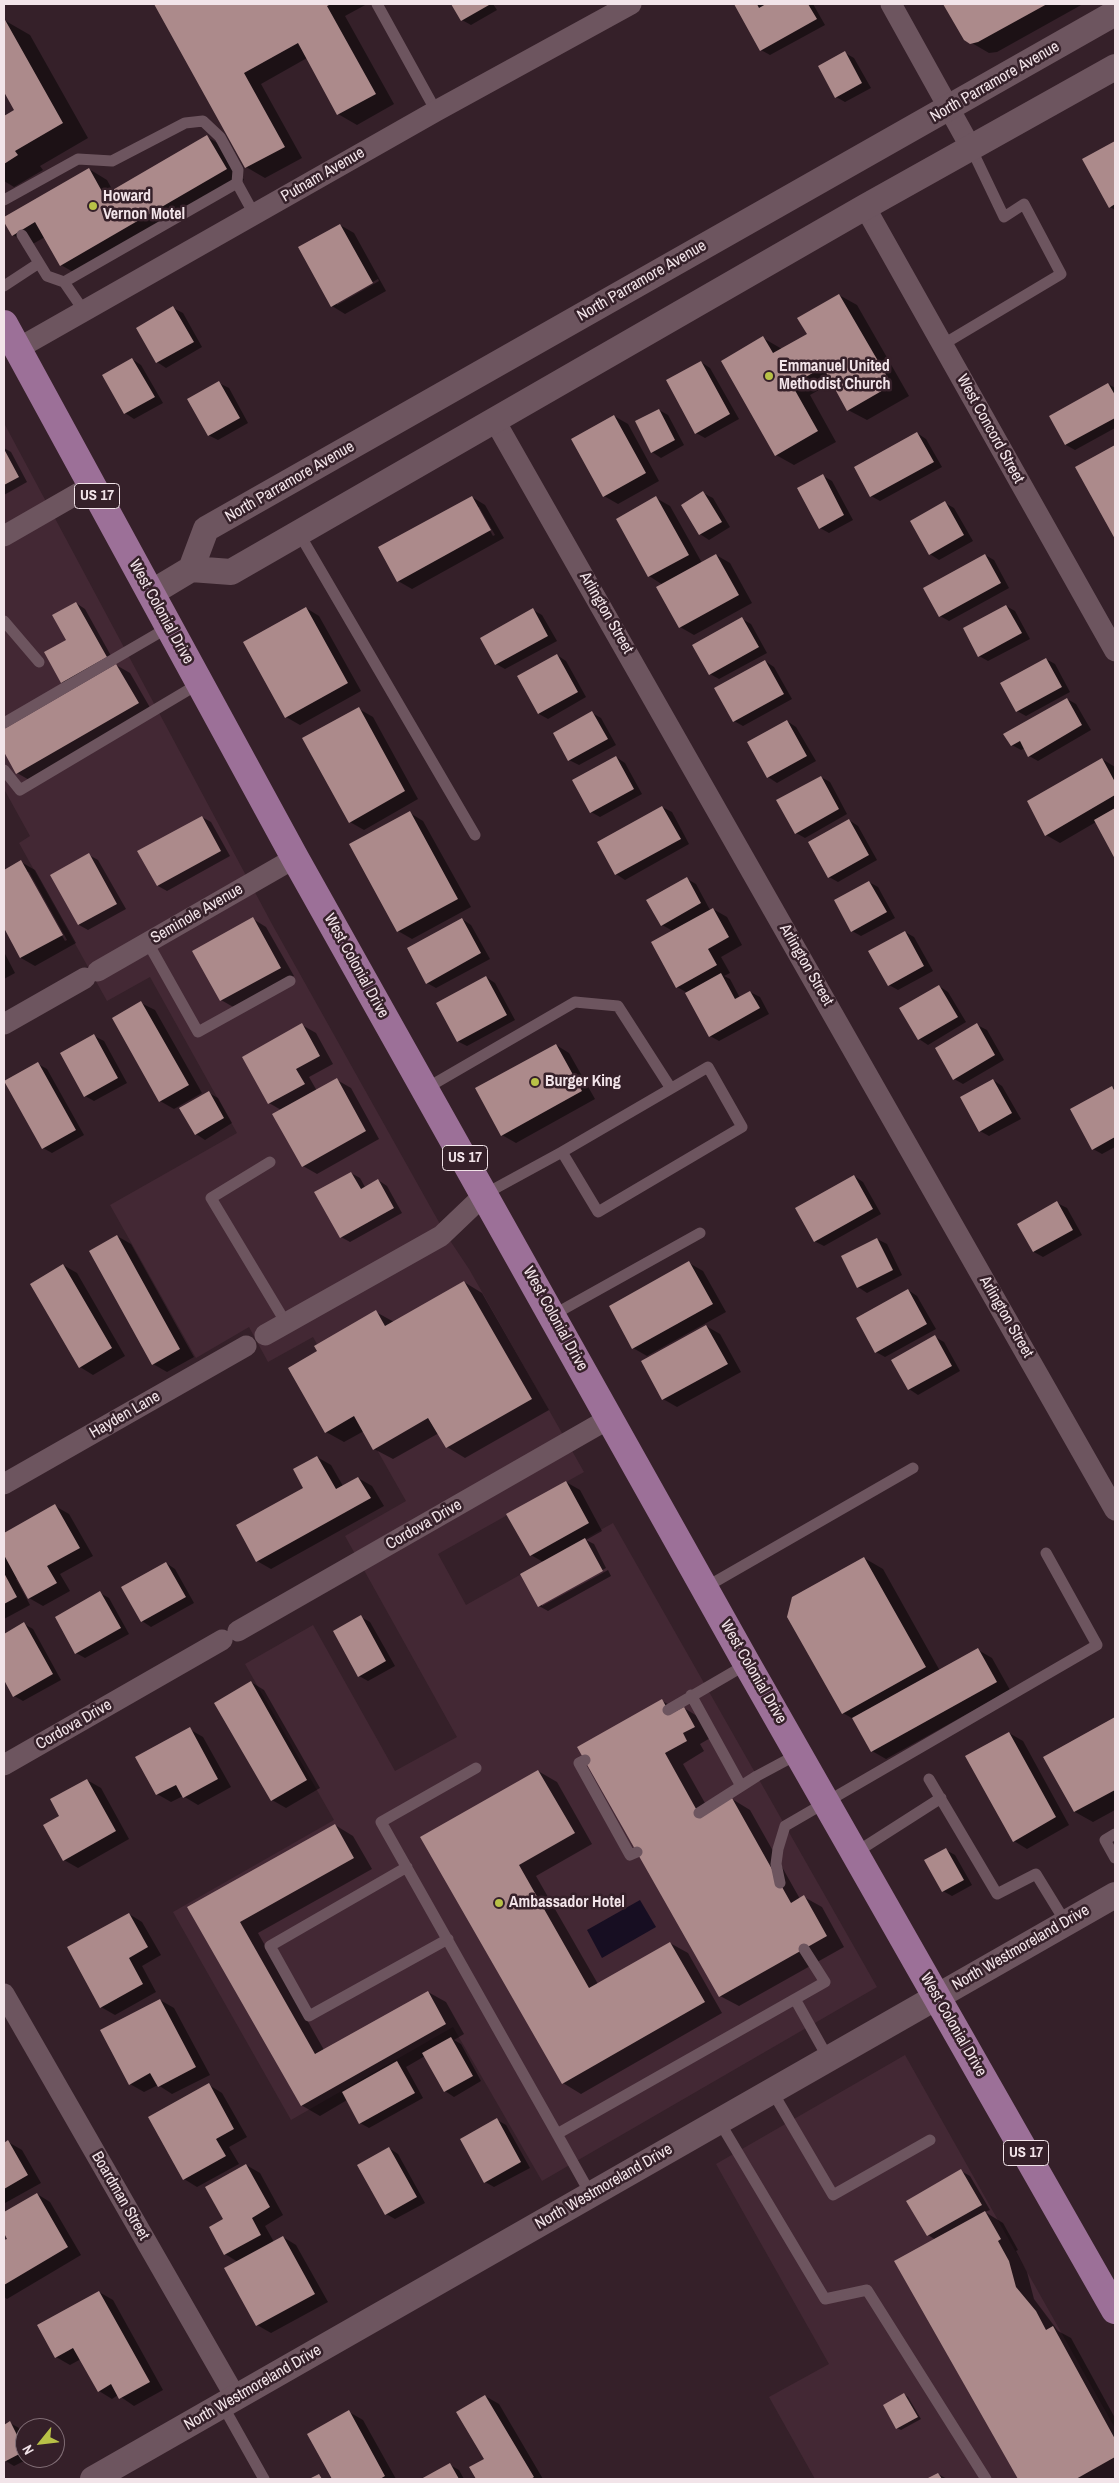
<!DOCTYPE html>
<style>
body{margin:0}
#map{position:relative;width:1119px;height:2483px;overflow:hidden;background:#352029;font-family:"Archivo Narrow",sans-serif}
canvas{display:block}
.frame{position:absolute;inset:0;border:5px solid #f2e4e9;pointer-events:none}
.north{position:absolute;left:15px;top:2418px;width:50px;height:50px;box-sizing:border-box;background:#352029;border:1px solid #816e76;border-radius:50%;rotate:241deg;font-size:14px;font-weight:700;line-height:20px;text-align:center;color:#f2e4e9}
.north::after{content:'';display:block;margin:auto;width:18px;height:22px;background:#b8c147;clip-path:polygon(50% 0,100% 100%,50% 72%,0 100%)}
</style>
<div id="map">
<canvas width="1119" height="2483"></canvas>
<div class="frame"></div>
<div class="north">N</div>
</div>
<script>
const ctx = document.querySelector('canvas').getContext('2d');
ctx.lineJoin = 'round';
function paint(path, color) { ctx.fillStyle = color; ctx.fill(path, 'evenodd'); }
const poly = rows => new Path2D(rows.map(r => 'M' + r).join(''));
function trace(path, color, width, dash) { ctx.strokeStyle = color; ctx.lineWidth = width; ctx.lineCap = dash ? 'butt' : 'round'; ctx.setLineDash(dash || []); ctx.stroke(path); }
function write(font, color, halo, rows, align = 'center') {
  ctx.font = font + ' "Archivo Narrow",sans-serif'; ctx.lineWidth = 5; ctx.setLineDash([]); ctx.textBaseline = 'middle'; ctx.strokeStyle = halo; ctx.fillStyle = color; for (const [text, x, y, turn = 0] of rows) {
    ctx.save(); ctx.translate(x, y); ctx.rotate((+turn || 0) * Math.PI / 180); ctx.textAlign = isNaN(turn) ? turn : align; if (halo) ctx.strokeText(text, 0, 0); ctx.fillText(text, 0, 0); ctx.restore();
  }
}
paint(poly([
 [4,423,273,926,445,1233,469,1269,584,1472,438,1554,466,1605,613,1523,877,1987,542,2181,453,2027,291,2120,173,1912,334,1820,245,1664,313,1625,395,1771,457,1737,345,1536,406,1501,313,1337,268,1362,249,1327,196,1358,110,1205,237,1133,150,977,107,1001,19,843,30,836,4,789],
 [905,2055,1115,2428,1115,2479,815,2479,769,2397,829,2364,716,2164]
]), '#432834');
paint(poly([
 [640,1900,656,1927,602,1958,587,1930]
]), '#170e22');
paint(poly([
 [156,4,367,4,345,16,394,104,357,125,338,114,307,58,261,84,302,158,265,178,246,167],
 [453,4,493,4,497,10,471,25,462,20],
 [736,4,763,4,764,6,769,4,813,4,825,25,770,55,761,50],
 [944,4,1083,4,997,52,989,53,965,39],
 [4,20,30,35,88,138,40,166,43,170,14,187,4,181,4,117,16,111,4,90],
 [845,53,854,58,871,88,845,102,836,97],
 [207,137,225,147,244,180,80,276,61,265,45,237,31,245,13,235,4,219,89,169,107,180,113,191],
 [1115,142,1115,210,1110,207,1084,159],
 [340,225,354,233,386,291,345,314,332,306],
 [378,279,379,281,337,305,337,302],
 [839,295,857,305,909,396,867,420,848,410,833,382,810,395,836,442,794,465,776,455,763,338,782,349,808,334],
 [173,308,183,313,202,347,166,368,157,362,138,329],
 [132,359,141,365,163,403,134,419,125,413],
 [701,362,710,368,739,419,705,438,696,433],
 [219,383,229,388,248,423,218,440,208,435],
 [1108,384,1115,388,1115,428,1075,450,1066,445,1050,416],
 [659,410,668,415,684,445,661,458,652,452],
 [614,416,628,424,659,481,618,504,604,496],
 [917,433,926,439,942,467,880,501,871,496],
 [1115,446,1115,536,1077,467],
 [4,448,11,452,27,482,4,495],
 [823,476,832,481,853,520,829,533,820,528],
 [703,493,713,498,730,527,709,540,700,534],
 [472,497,485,505,504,538,412,589,398,581],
 [477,507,479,507,495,535,493,536],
 [656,498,670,506,702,563,716,555,730,563,752,603,694,635,680,627,663,585,649,576,618,519],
 [945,503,954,508,973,541,939,560,930,554],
 [985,555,994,560,1009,588,949,621,940,616],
 [76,603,85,609,115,663,71,687,62,682,67,640],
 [1006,606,1015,611,1030,639,988,661,979,656],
 [306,608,319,616,361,691,300,725,286,717],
 [533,610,542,615,557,641,505,669,496,664],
 [742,619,751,624,767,653,719,679,710,674],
 [557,655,566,661,586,697,548,719,539,714],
 [1046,659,1055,664,1070,692,1026,716,1017,711],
 [765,661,774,667,792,699,743,726,734,721],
 [116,665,130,673,152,711,31,781,17,773,4,750,4,731],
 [1067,699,1076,704,1091,730,1038,761,1029,756,1025,748,1021,750,1012,745],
 [359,709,373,717,418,799,364,830,350,822],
 [592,713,601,718,616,745,579,765,569,760],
 [787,721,796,727,816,761,777,783,768,777],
 [616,757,625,763,642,794,600,817,591,812],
 [1102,759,1115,767,1115,856,1096,822,1060,843,1046,835],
 [821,777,830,782,847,814,805,838,796,833],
 [662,807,672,812,689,844,625,880,616,874,599,843],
 [410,813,423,821,471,907,412,939,398,931],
 [202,817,211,822,230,856,167,891,158,886],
 [849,820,858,826,877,860,838,882,829,877],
 [89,855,98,860,126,909,88,930,79,925,52,875],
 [21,862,35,870,76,943,35,966,21,958,4,926,4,872],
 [26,872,29,872,67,940,65,941],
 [687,879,696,884,710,910,713,909,727,917,742,945,721,957,730,973,724,976,730,979,740,998,750,992,760,997,769,1014,719,1041,710,1036,686,992,677,987,673,931,662,925],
 [869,882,878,887,895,918,861,936,852,931],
 [253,919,266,927,294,976,235,1008,221,1000],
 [462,919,471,925,490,959,436,988,427,983],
 [905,932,914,937,933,971,898,990,889,985],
 [4,952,15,973,4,979],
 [486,977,495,983,515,1020,467,1046,457,1041],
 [939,986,948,992,966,1022,928,1045,919,1039],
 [141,1003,155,1010,202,1093,174,1109,160,1101,113,1018],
 [302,1025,316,1033,333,1064,309,1077,317,1091,337,1080,351,1088,379,1139,317,1174,303,1166,281,1110,269,1103,243,1057],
 [977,1025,987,1030,1004,1060,963,1084,954,1079],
 [94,1036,104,1041,127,1083,94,1101,85,1096],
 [556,1045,569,1053,595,1099,516,1143,502,1135],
 [38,1064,47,1069,84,1135,52,1153,43,1148],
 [993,1080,1002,1086,1021,1119,989,1136,980,1131],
 [1112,1087,1115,1089,1115,1147,1102,1154,1093,1149],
 [209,1093,218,1098,232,1123,205,1140,196,1134],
 [351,1173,360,1178,365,1187,378,1180,387,1186,402,1213,350,1242,341,1237],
 [854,1176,863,1182,881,1214,824,1246,814,1241],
 [1057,1203,1067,1208,1082,1235,1043,1257,1034,1252,1019,1224],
 [117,1236,131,1244,194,1357,167,1372,153,1364],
 [877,1239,887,1244,902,1275,867,1293,858,1287],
 [689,1263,703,1271,726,1312,647,1356,633,1348],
 [63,1265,77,1273,125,1356,93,1375,80,1367],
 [464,1282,482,1293,549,1410,465,1458,447,1447,439,1433,393,1459,374,1449,364,1431,344,1442,326,1432,319,1352,376,1312,394,1322],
 [908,1290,917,1296,936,1329,885,1357,876,1352],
 [706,1326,720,1334,741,1372,677,1407,663,1399],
 [935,1337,944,1342,960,1371,918,1395,909,1389],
 [317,1457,331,1465,343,1486,358,1478,372,1486,384,1506,271,1569,257,1561,305,1489],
 [566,1482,580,1490,602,1531,586,1540,594,1544,606,1568,542,1603,542,1606,608,1570,611,1576,548,1611,539,1606,543,1562,531,1555],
 [55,1506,69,1514,93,1556,60,1574,70,1591,43,1606,29,1598,18,1578,16,1579,30,1605,4,1619,4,1556,7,1557,4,1552,4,1534],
 [864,1558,883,1569,940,1671,978,1650,992,1658,1010,1690,886,1759,872,1751,855,1720,843,1713],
 [166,1563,175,1569,194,1603,151,1627,142,1621],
 [100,1593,109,1598,129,1634,85,1658,76,1653],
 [361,1617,370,1622,395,1666,368,1681,359,1676],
 [24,1624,33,1629,61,1680,23,1701,14,1696,4,1677,4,1635],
 [251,1682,264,1690,320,1788,286,1808,272,1800,216,1703],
 [662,1701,679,1710,684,1708,702,1719,712,1737,700,1744,704,1751,683,1764,710,1812,732,1799,750,1810,800,1899,804,1897,822,1907,844,1947,739,2006,720,1996,579,1747],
 [1115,1718,1115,1810,1093,1822,1075,1812,1045,1757],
 [189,1729,203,1737,231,1787,198,1805,183,1796,171,1802,157,1794],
 [1009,1733,1023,1741,1069,1825,1027,1849,1014,1841],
 [538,1771,557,1782,592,1844,536,1876,598,1984,670,1943,688,1953,722,2013,581,2094,563,2083,422,1838],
 [87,1780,101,1788,129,1839,78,1868,64,1860,61,1816],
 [335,1825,353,1836,372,1869,258,1933,324,2050,428,1992,446,2002,464,2034,454,2040,461,2044,481,2081,454,2097,445,2091,425,2056,406,2067,423,2098,369,2128,360,2123,347,2100,320,2116,301,2105,189,1907],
 [946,1850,955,1855,972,1885,952,1896,943,1891],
 [129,1914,142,1922,161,1955,142,1966,156,1992,115,2015,101,2007],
 [160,2000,174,2008,210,2075,172,2094,158,2085,144,2092,130,2084],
 [209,2085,222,2093,247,2137,229,2147,239,2164,197,2187,184,2179],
 [497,2120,506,2125,530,2168,494,2187,485,2182],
 [8,2142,22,2150,41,2183,5,2203,4,2144],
 [389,2148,398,2154,425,2203,395,2219,386,2214],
 [246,2165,260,2173,283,2215,265,2226,274,2242,283,2237,296,2245,328,2302,271,2333,257,2325,238,2262,225,2254,211,2228,225,2220],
 [961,2171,970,2176,990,2210,985,2212,1003,2223,1018,2250,1016,2251,1027,2272,1034,2299,1058,2331,1071,2338,1115,2418,1115,2478,1113,2479,1019,2479,896,2261,936,2240,928,2235],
 [37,2194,50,2202,81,2255,7,2299,4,2297,4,2242,9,2239,4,2231,4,2213],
 [99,2292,113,2300,163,2390,134,2406,118,2395,112,2399,99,2391,81,2359,70,2365,56,2357],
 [904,2394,908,2397,921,2419,901,2430,897,2428],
 [485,2396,499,2404,543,2479,478,2479,471,2468,486,2459],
 [349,2412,363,2420,396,2479,333,2479,308,2434],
 [10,2423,19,2428,25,2439,25,2458,30,2458,14,2466,4,2460,4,2426],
 [450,2465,459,2470,464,2479,424,2479],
 [938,2474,947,2479,929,2479]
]), '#0007');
paint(poly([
 [154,4,331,4,327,6,376,94,337,115,298,43,244,73,285,147,245,168],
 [451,4,488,4,489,5,461,21],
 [734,4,757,4,759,8,766,4,808,4,817,19,760,51],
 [943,4,1047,4,978,42,970,44,964,40],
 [4,18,63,123,15,151,18,155,4,164,4,116,14,110,4,92],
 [845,51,862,83,835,98,818,66],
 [207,135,227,169,60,266,35,222,12,236,4,222,4,217,89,168,104,195],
 [1115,141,1115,204,1109,208,1082,159],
 [340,224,373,283,331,307,298,247],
 [839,294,892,385,847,411,823,367,792,385,818,431,775,456,721,361,763,336,773,353,807,334,797,318],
 [173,306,194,342,156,363,136,328],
 [132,358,155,397,124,414,102,375],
 [701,361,730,414,695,434,666,380],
 [219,381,240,418,208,436,187,399],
 [1108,383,1115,395,1115,418,1065,445,1049,416],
 [659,409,675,440,651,453,635,421],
 [614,415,646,473,603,497,571,439],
 [917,432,934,462,870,497,854,467],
 [1115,445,1115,539,1075,467],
 [4,449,19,477,4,485],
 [823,474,844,515,819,529,797,488],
 [703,491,722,522,699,535,681,505],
 [472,496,491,530,397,582,378,547],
 [656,496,689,555,648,577,616,519],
 [945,501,964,535,929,555,910,521],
 [716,554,739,595,679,628,656,587],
 [985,554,1001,583,939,617,923,588],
 [76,602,107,657,61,683,44,652,66,640,52,615],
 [1006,605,1022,633,978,657,963,628],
 [306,607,348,683,285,718,243,642],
 [533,608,548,636,495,665,480,638],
 [742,617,759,647,709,675,692,645],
 [557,654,578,692,538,714,517,676],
 [1046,658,1062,687,1016,712,1000,683],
 [765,660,784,694,733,722,714,688],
 [116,664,139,703,16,774,4,752,4,729],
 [1067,698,1082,725,1028,757,1020,741,1011,746,1003,734],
 [359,707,405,791,349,823,302,738],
 [592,711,608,739,568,761,553,733],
 [787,720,807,756,767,778,747,742],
 [616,756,634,789,590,813,572,780],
 [1102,758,1115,782,1115,795,1045,836,1027,801],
 [821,776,839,809,795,834,776,800],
 [662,806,681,839,615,875,597,842],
 [1115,808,1115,859,1094,820],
 [410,811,458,899,397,932,349,844],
 [202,816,221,851,157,886,137,851],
 [849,819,869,855,828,878,808,842],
 [89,853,117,904,78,925,50,875],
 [21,860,63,935,20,958,4,928,4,870],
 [687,877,701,903,661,926,646,900],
 [869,881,887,912,851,932,834,900],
 [713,908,729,937,708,949,717,965,676,988,651,942],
 [253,917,281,968,220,1001,192,951],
 [462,918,481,953,426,984,407,948],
 [905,931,924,966,888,986,868,951],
 [721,973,735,999,750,991,760,1008,709,1037,685,993],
 [486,976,507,1015,457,1042,436,1003],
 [939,985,958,1017,918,1040,899,1008],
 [141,1001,189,1085,159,1102,112,1018],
 [302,1023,320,1056,296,1069,305,1084,268,1104,242,1057],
 [977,1023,995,1055,953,1080,935,1048],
 [94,1034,118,1078,84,1097,60,1053],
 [556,1044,582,1091,501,1136,475,1088],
 [38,1062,76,1130,42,1149,4,1081],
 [337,1078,366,1131,302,1167,272,1114],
 [993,1079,1012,1113,979,1132,960,1097],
 [1112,1086,1115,1092,1115,1137,1092,1150,1070,1109],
 [209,1091,224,1118,195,1135,179,1108],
 [351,1172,361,1189,378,1179,394,1208,340,1238,314,1192],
 [854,1175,873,1209,814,1242,795,1208],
 [1057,1201,1073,1230,1033,1252,1017,1224],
 [117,1235,180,1349,152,1365,89,1251],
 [877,1238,893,1270,857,1288,841,1256],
 [689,1261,713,1304,632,1349,609,1306],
 [63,1264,112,1348,79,1368,30,1284],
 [464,1281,532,1399,446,1448,428,1418,373,1450,354,1416,325,1433,288,1368,317,1351,314,1346,376,1310,385,1326],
 [908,1289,927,1324,875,1353,856,1318],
 [706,1325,728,1364,662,1400,641,1361],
 [935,1335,952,1366,908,1390,891,1360],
 [317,1456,336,1489,358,1477,371,1498,256,1562,236,1525,303,1488,293,1469],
 [566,1481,589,1523,530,1556,506,1514],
 [55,1504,80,1548,47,1566,57,1583,28,1599,4,1555,4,1533],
 [585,1538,603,1571,538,1607,520,1574],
 [864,1557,926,1667,842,1714,787,1617,792,1597],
 [166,1562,186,1597,141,1622,121,1587],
 [4,1573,17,1597,4,1604],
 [100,1591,121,1628,75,1654,55,1617],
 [361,1615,386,1661,358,1677,333,1631],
 [24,1622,53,1674,13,1697,4,1680,4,1634],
 [978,1648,997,1682,871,1752,852,1718],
 [251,1681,307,1780,271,1801,214,1703],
 [662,1699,670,1714,684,1707,695,1727,683,1733,687,1741,665,1753,700,1816,732,1798,791,1903,804,1895,827,1936,719,1997,577,1747],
 [1115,1717,1115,1790,1074,1812,1043,1757],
 [190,1727,218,1779,183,1798,176,1785,156,1795,135,1757],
 [1009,1732,1056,1817,1013,1842,965,1756],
 [538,1770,575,1833,519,1865,589,1988,670,1942,705,2002,562,2084,420,1837],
 [87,1779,116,1831,63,1861,43,1825,59,1816,50,1799],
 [335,1824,354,1858,240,1922,315,2054,428,1991,446,2024,301,2106,187,1907],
 [946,1848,964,1880,942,1892,924,1860],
 [129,1913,148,1947,129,1958,143,1984,100,2008,67,1947],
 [160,1999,196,2067,158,2087,150,2073,129,2085,100,2030],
 [451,2037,473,2076,444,2092,422,2053],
 [397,2061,415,2093,359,2124,342,2092],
 [209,2083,234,2129,216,2139,226,2156,183,2180,148,2117],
 [497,2118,521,2162,484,2183,460,2139],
 [8,2140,28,2175,4,2189,4,2143],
 [389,2147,417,2197,385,2215,357,2165],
 [246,2164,270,2207,252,2218,261,2235,224,2255,209,2227,223,2219,205,2187],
 [961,2169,982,2205,927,2236,906,2201],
 [37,2193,68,2247,4,2285,4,2240,7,2239,4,2233,4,2212],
 [985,2211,1001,2239,998,2241,1009,2261,1016,2287,1036,2311,1046,2330,1053,2326,1115,2439,1115,2457,1076,2479,1018,2479,894,2261],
 [283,2236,315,2294,256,2326,224,2268],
 [99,2291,150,2382,119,2399,111,2384,98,2392,73,2348,55,2358,37,2325],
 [904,2393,918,2417,896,2429,883,2405],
 [485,2395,534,2477,531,2479,476,2479,469,2467,484,2459,456,2412],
 [349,2410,385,2476,380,2479,332,2479,307,2434],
 [10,2421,25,2451,4,2462,4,2425],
 [450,2463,459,2479,421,2479],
 [938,2473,942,2479,926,2479],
 [319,2474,322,2479,309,2479]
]), '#ac8a8b');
trace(poly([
 [377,4,436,111],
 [237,183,254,214],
 [4,200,78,159,112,161,185,123,203,121,220,137,238,170,237,183,64,282,47,276,22,235],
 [64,282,84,311],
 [4,286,39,263],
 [942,345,1061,274,1024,204,1004,217,971,148],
 [300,535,475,835],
 [4,621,39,662],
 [4,723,169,627],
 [4,770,20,790,200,683],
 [148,943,198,1032,290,981],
 [425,1089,575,1002,618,1006,670,1087],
 [270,1162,211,1198,286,1323],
 [485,1194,562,1152,598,1212,742,1127,708,1067,562,1152],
 [553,1315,700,1233],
 [706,1587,913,1468],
 [691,1695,741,1786],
 [668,1710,747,1664],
 [585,1760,579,1763,630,1855,637,1852],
 [476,1768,381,1822,557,2134],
 [929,1779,997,1894,1036,1874,1066,1923],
 [699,1813,757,1776,798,1754],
 [1115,1834,1105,1840,1115,1858],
 [855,1853,941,1798],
 [407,1867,270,1946,309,2016,448,1939],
 [780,1883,776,1864,778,1849,785,1826,1097,1645,1046,1553],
 [795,1999,828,2058],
 [772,2091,833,2195,930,2140],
 [719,2121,825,2299,867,2290,986,2479],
 [591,2195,557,2134,825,1982,804,1949],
 [223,2406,264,2479]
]), '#6d555f', 11);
trace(poly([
 [891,4,971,148],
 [865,207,1115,651],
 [17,349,436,111,631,4],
 [495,421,1115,1510],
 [4,536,91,486],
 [98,971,295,858],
 [4,1024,85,978],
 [265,1335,441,1236,485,1194],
 [4,1484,246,1346],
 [238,1631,610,1418],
 [4,1765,222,1640],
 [4,1994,236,2398]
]), '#6d555f', 21);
trace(poly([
 [191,569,206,529,1115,13],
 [151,593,191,569,231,572,865,207,1115,67],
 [93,2479,1115,1895]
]), '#6d555f', 26);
trace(poly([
 [4,324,295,858,747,1664,1115,2310]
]), '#9c7098', 28);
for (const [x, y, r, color] of [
 [93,206,5,"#b8c147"],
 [769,376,5,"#b8c147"],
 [535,1082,5,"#b8c147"],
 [499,1903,5,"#b8c147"]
]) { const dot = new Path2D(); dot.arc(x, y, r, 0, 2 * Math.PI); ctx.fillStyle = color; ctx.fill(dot); trace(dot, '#352029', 2); }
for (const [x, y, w] of [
 [97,496,45],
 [465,1158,45],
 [1026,2153,45]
]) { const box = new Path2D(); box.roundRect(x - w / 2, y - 12.5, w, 25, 4); ctx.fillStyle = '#352029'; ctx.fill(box); trace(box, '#f2e4e9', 1); }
write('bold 15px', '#f2e4e9', null, [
 ["US 17",97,496],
 ["US 17",465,1158],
 ["US 17",1026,2153]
]);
write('16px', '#f2e4e9', '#352029', [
 ["North Parramore Avenue",995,82,-30],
 ["Putnam Avenue",323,175,-30],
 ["North Parramore Avenue",642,281,-30],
 ["West Concord Street",990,429,61],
 ["North Parramore Avenue",290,482,-30],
 ["West Colonial Drive",161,612,61],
 ["Arlington Street",606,613,60],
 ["Seminole Avenue",197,914,-30],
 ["Arlington Street",806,965,60],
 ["West Colonial Drive",356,966,61],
 ["Arlington Street",1006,1317,60],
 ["West Colonial Drive",555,1319,61],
 ["Hayden Lane",125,1415,-30],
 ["Cordova Drive",424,1525,-30],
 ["West Colonial Drive",753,1672,60],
 ["Cordova Drive",74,1725,-30],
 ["North Westmoreland Drive",1021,1948,-30],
 ["West Colonial Drive",953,2025,60],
 ["North Westmoreland Drive",604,2187,-30],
 ["Boardman Street",120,2196,60],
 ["North Westmoreland Drive",253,2388,-30]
]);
write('bold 16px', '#f2e4e9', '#352029', [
 ["Howard",103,197],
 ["Vernon Motel",103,215],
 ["Emmanuel United",779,367],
 ["Methodist Church",779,385],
 ["Burger King",545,1082],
 ["Ambassador Hotel",509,1903]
], 'left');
</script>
